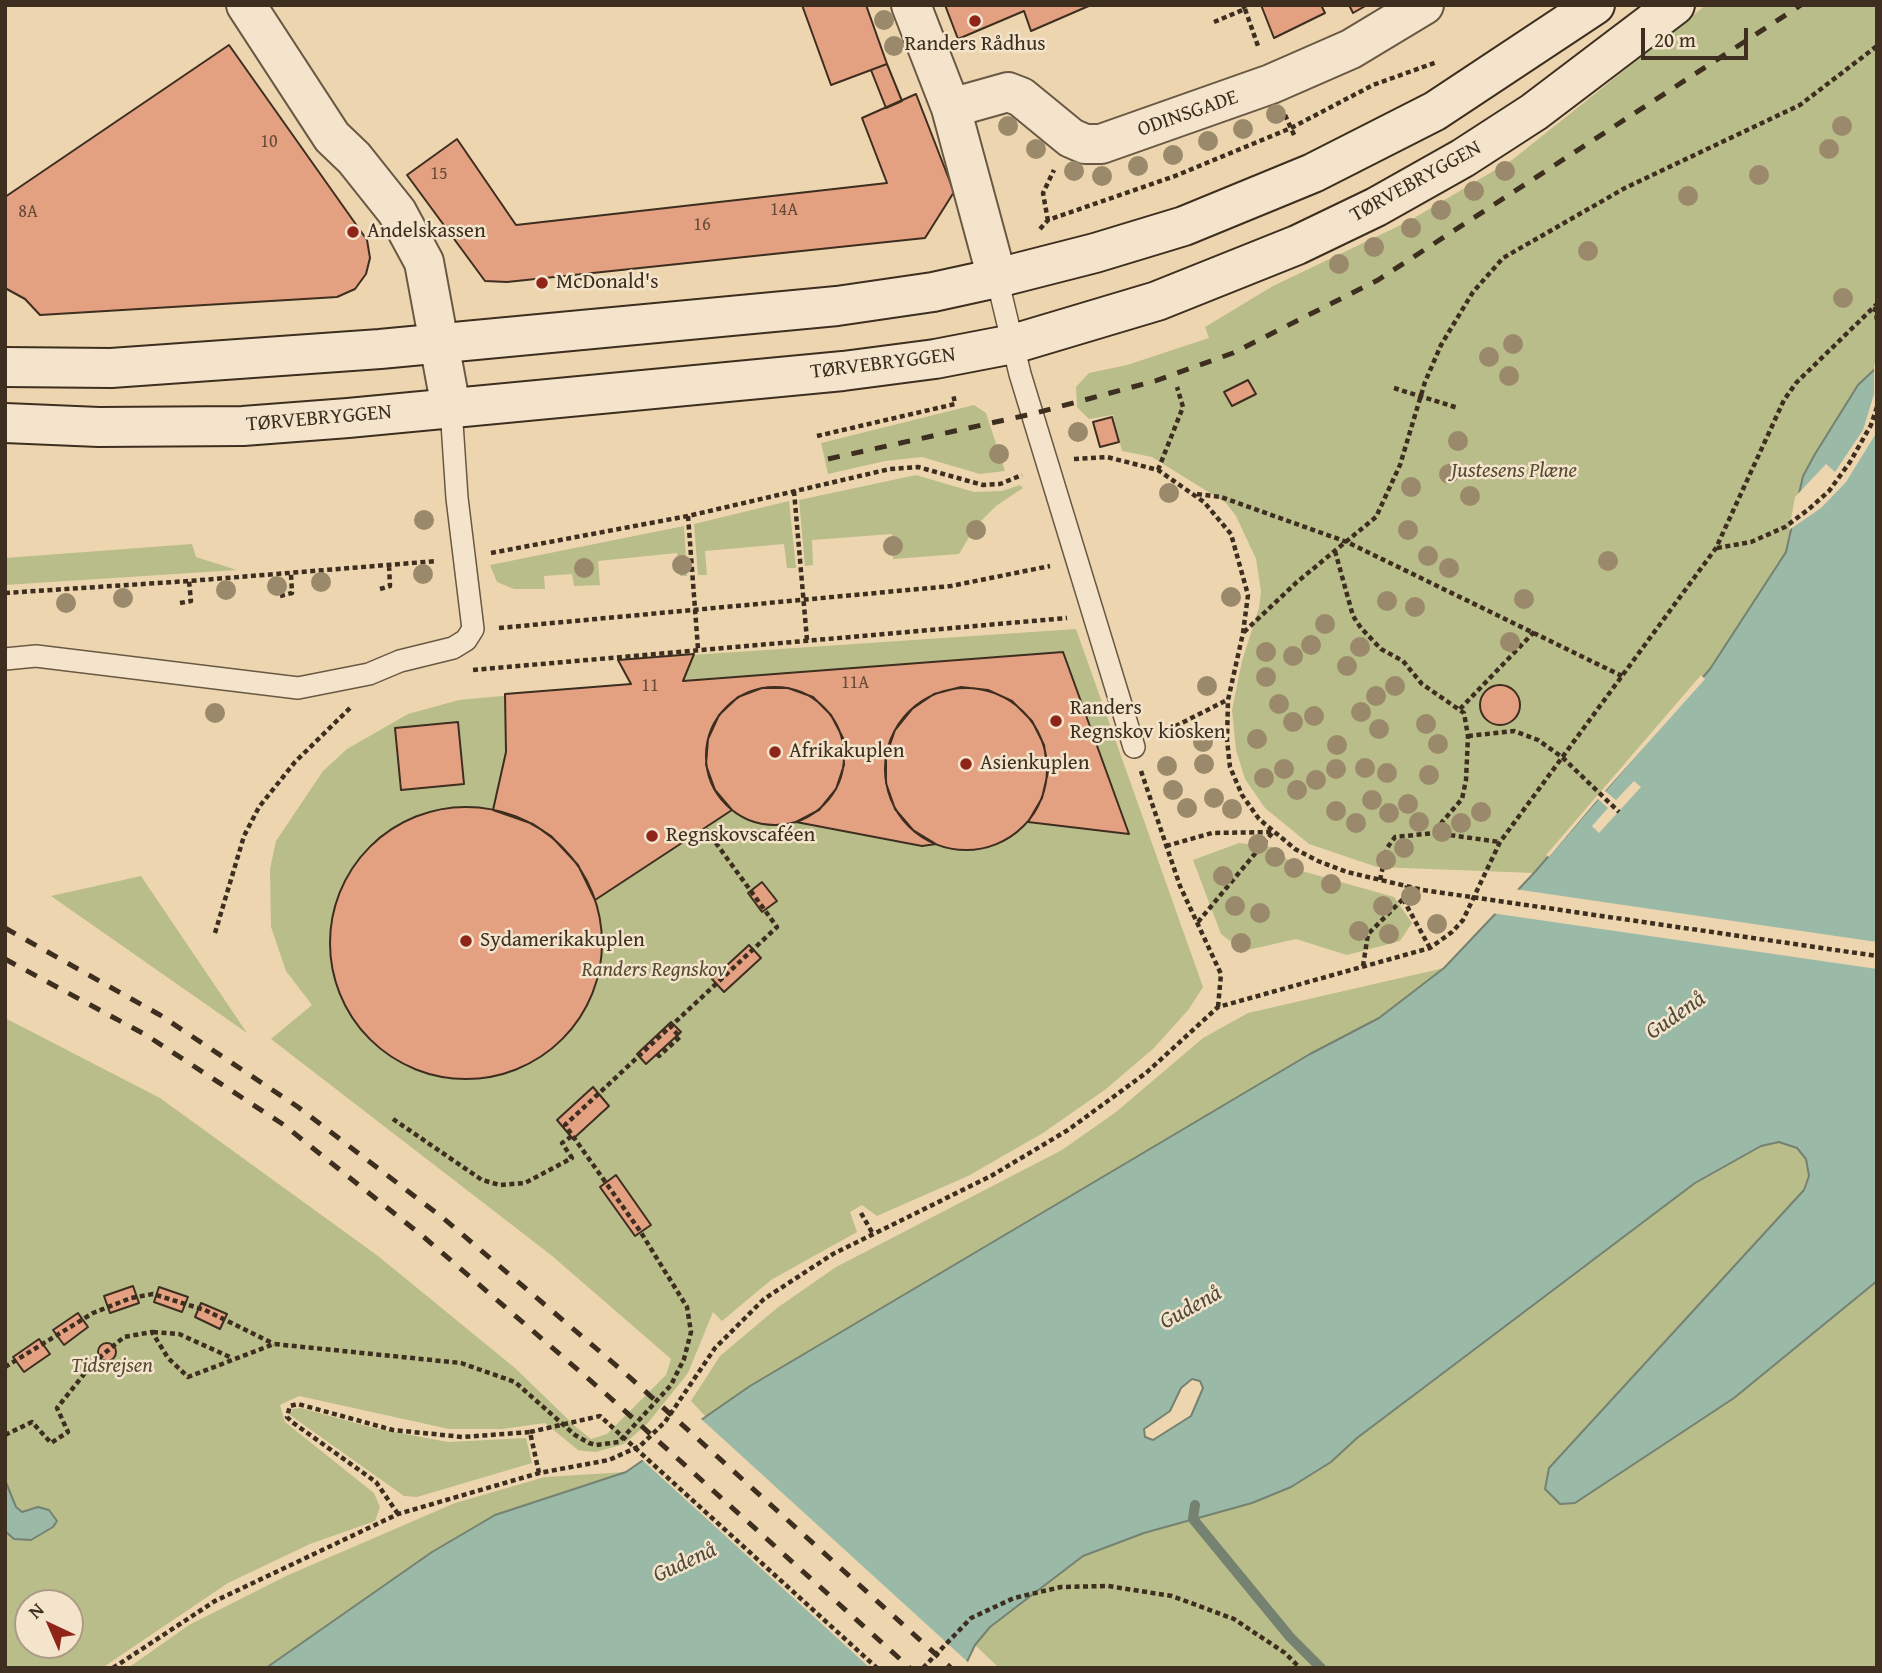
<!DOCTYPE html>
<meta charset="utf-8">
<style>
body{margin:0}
#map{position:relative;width:1882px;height:1673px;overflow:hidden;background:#edd6af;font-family:"Gentium Book Plus",serif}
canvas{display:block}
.frame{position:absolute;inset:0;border:7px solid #3d2e1f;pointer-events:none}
.north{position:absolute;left:14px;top:1589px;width:70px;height:70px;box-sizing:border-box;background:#f3e4cb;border:2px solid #aa9b86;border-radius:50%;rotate:316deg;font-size:19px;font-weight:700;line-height:28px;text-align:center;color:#3d2e1f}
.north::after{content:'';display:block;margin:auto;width:24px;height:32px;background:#8f2418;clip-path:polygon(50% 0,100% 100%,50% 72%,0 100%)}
.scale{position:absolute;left:1641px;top:28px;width:107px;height:32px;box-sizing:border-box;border:4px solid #3d2e1f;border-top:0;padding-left:9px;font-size:21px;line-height:24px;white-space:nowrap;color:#3d2e1f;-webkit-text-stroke:5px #f3e4cb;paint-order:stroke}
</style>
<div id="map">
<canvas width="1882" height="1673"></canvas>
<div class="frame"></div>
<div class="north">N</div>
<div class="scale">20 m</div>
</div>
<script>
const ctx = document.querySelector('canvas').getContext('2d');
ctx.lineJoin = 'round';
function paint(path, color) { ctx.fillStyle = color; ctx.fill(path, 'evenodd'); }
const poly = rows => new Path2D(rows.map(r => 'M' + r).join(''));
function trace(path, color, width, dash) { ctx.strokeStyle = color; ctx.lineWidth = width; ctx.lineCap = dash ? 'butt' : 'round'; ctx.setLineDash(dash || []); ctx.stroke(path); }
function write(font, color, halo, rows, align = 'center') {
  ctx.font = font + ' "Gentium Book Plus",serif'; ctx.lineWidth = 5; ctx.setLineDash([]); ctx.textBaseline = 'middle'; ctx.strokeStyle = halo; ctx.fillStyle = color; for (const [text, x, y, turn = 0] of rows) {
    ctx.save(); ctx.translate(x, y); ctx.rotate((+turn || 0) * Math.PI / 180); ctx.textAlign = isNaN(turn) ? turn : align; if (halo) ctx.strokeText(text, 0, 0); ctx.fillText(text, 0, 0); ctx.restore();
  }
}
paint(poly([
 [1706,5,1877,5,1877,367,1858,385,1815,454,1786,552,1710,669,1534,873,1377,867,1309,844,1265,808,1245,779,1236,750,1232,710,1242,661,1259,608,1261,591,1256,559,1236,516,1226,503,1152,457,1122,451,1113,415,1089,419,1077,407,1076,387,1089,373,1127,365,1209,338,1205,327,1273,286,1409,221,1512,160],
 [974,405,986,413,1005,471,980,474,922,457,885,461,828,474,821,443],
 [916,475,974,492,1002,491,1020,485,1023,488,996,506,975,527,959,554,893,559,892,534,812,540,813,565,805,566,799,500],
 [789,501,796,568,787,568,784,544,705,551,707,575,698,575,694,524],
 [684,526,687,576,680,576,677,553,598,561,600,585,574,586,572,574,544,576,545,589,514,589,497,582,490,565],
 [192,544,196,557,237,570,5,585,5,558],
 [1076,629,1203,987,1189,1009,1154,1048,1106,1089,1043,1133,968,1176,877,1216,862,1205,850,1212,857,1232,771,1280,722,1321,713,1312,688,1373,647,1424,624,1444,596,1452,584,1451,578,1450,545,1423,502,1429,449,1429,299,1396,280,1405,285,1422,374,1493,380,1507,375,1521,310,1544,228,1583,102,1668,5,1668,5,1018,160,1098,378,1256,515,1368,576,1427,591,1439,607,1434,666,1375,671,1359,551,1255,271,1039,312,1005,286,971,271,927,270,869,276,841,323,771,347,749,408,714,459,700,631,684,618,660],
 [28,1603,70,1603,70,1645,28,1645],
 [1239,843,1272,847,1302,871,1394,897,1412,923,1400,941,1347,955,1296,939,1243,951,1221,934,1193,860],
 [141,876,247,1033,51,896],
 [1444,968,1379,1018,1310,1054,750,1386,706,1417,691,1401,720,1356,777,1308,836,1267,1062,1150,1116,1112,1203,1038,1248,1013],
 [1779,1142,1797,1148,1806,1159,1809,1176,1804,1190,1595,1417,1575,1503,1734,1398,1877,1281,1877,1668,999,1668,975,1645,990,1627,1083,1556,1144,1533,1252,1503,1291,1487,1331,1462,1357,1438,1695,1183,1761,1146],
 [301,1408,374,1428,448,1442,526,1438,532,1463,417,1497,404,1496,290,1415,293,1409],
 [626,1472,495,1515,432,1552,266,1668,128,1668,189,1625,286,1576,455,1503,545,1477]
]), '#b9bd8a');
const water = poly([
 [1877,367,1877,1281,1734,1398,1575,1503,1560,1504,1545,1489,1549,1468,1804,1190,1809,1176,1806,1159,1797,1148,1779,1142,1761,1146,1695,1183,1357,1438,1331,1462,1291,1487,1252,1503,1144,1533,1083,1556,990,1627,975,1645,964,1668,266,1668,432,1552,495,1515,626,1472,750,1386,1310,1054,1379,1018,1444,968,1534,873,1710,669,1786,552,1803,476,1815,454,1858,385,1877,367],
 [1192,1379,1200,1381,1203,1388,1191,1416,1153,1440,1145,1437,1144,1429,1170,1411,1181,1388,1192,1379],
 [5,1480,16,1507,22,1512,38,1507,49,1510,57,1521,53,1527,31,1540,14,1539,5,1531,5,1480]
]);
paint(water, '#9ab9a7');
trace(water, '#758171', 2);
paint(poly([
 [1877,363,1875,435,1846,482,1821,508,1789,530,1795,497,1826,464,1835,472,1863,430,1874,394,1874,365],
 [1701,675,1705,679,1605,791,1616,800,1634,781,1641,787,1599,833,1592,826,1608,808,1598,799,1549,857,1546,855],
 [1514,889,1877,942,1877,969,1491,913],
 [699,1417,970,1664,968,1668,870,1668,640,1458]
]), '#edd6af');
trace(poly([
 [1195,1505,1193,1519,1290,1637,1321,1668]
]), '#758171', 10);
const building = poly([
 [802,5,866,5,887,64,831,85,802,5],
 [945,5,1091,5,1031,31,1024,11,958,39,945,5],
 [1261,5,1321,5,1325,13,1274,38,1261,5],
 [1349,5,1367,5,1353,13,1349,5],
 [229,45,367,240,370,258,366,274,355,289,337,297,40,315,25,299,5,288,5,197,229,45],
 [887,64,902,101,886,108,871,70,887,64],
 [916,94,954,192,925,238,507,282,485,281,407,175,457,139,516,225,887,183,862,118,916,94],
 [1248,380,1256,394,1232,406,1224,392,1248,380],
 [1112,417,1119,442,1100,447,1093,422,1112,417],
 [1063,652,1129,834,1028,822,1042,798,1048,772,1044,745,1032,721,1012,701,988,690,961,687,934,694,912,709,895,730,886,756,886,783,895,809,913,830,936,844,922,846,796,822,819,810,836,789,844,765,843,738,831,715,813,697,788,688,762,688,738,697,719,715,708,739,706,765,715,790,732,810,595,900,578,865,551,836,533,824,493,810,506,752,505,694,631,684,618,660,694,654,683,681,1063,652],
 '1480 705a20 20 0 1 1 40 0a20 20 0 1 1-40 0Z',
 '706 756a69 69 0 1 1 138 0a69 69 0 1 1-138 0Z',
 '885 769a81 81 0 1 1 162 0a81 81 0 1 1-162 0Z',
 [458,722,464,784,401,790,395,728,458,722],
 '330 943a136 136 0 1 1 272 0a136 136 0 1 1-272 0Z',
 [762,882,777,901,762,912,748,893,762,882],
 [749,945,761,958,724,992,712,979,749,945],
 [671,1022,681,1032,646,1064,637,1054,671,1022],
 [593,1087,609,1106,573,1139,557,1120,593,1087],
 [616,1175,651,1225,635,1236,600,1187,616,1175],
 [133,1286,139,1303,110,1313,104,1296,133,1286],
 [159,1287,188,1297,182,1312,154,1302,159,1287],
 [201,1303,227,1314,220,1329,195,1317,201,1303],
 [78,1313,88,1327,64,1345,53,1330,78,1313],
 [39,1339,50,1354,24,1372,13,1357,39,1339],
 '98 1352a9 9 0 1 1 18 0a9 9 0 1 1-18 0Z'
]);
paint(building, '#e4a182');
trace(building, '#3d2e1f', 2);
const lane = poly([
 [997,278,1020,374,1134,747],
 [5,659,36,656,298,688,369,674,400,661,453,648,466,640,473,629,457,498,451,408]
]);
const street = poly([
 [246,5,332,137,354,158,397,212,424,262,451,408],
 [911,5,951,108,997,278],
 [951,108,1008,92,1021,97,1071,138,1085,144,1101,144,1271,84,1351,49,1424,5]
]);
const secondary = poly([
 [5,367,111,368,380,349,837,306,933,292,997,278,1095,253,1184,226,1313,173,1435,111,1595,5],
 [5,423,99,427,243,426,348,418,843,371,935,359,1013,344,1157,301,1297,245,1376,207,1463,158,1534,112,1675,5]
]);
trace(lane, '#695843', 24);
trace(street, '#695843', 42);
trace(secondary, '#3d2e1f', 42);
trace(poly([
 [1245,9,1259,49],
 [1214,22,1245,9,1243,5],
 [1285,115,1295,137],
 [1048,221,1043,193,1054,170],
 [1040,229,1048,220,1175,176,1291,128,1373,85,1437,62],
 [1875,307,1877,320],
 [1394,388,1458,408],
 [817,436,955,404,953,393],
 [1074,459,1107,457,1158,470,1204,502,1231,534,1248,595,1243,633,1228,700,1227,740,1230,767,1242,795,1259,819,1295,849,1318,861,1347,872,1423,890],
 [1158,470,1183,407,1177,387],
 [794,491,807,640],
 [1197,494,1221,497,1347,542,1622,676],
 [688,516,698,649],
 [1717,548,1751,542,1785,527,1809,509,1829,491,1850,462,1871,425,1877,407],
 [1335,551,1353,616,1361,628,1381,649,1403,661,1422,684,1464,713,1468,736,1466,780,1462,799,1442,822,1438,834],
 [491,553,688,516,890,469,918,467,983,485,1000,484,1022,475],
 [380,589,390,586,389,565],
 [5,593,189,581,437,561],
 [280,596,292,593,291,574],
 [180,603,191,601,189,581],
 [499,628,951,586,1050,566],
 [1244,632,1297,582,1376,517,1400,465,1425,382,1441,345,1473,292,1503,258,1625,188,1800,105,1877,46],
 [473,670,1067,618],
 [1460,709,1535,631],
 [1160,734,1227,700],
 [1468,736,1514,731,1538,740,1562,757,1619,812],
 [1141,771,1180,886,1221,974,1218,1007],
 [1166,846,1212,833,1272,832],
 [1380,880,1387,848,1395,837,1435,833,1500,842],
 [1403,899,1430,948],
 [1198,922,1273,832],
 [215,933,244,836,259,807,295,762,350,708],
 [1363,966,1368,934,1403,899,1407,886],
 [657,1054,659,1056,680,1037,670,1026],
 [393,1119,482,1180,500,1185,525,1183,572,1158,562,1143,572,1136],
 [861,1213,873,1234],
 [153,1332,179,1334,232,1358],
 [5,1367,93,1313,131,1298,153,1294,205,1310,274,1344],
 [5,1435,32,1422,51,1443,68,1432,57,1408,93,1363,124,1337,152,1332,168,1358,188,1377,274,1344,461,1363,515,1382,575,1435,589,1443,596,1445,619,1442,671,1385,684,1359,691,1332,687,1307,640,1231,565,1125,777,927,705,828],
 [398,1514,376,1482,292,1422,287,1417,290,1406,298,1404,393,1430,463,1437,530,1432,539,1473],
 [113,1668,215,1601,398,1514,539,1473,609,1460,640,1446,665,1422,715,1348,764,1299,833,1254,991,1176,1068,1130,1146,1073,1218,1007,1430,948,1452,932,1463,920,1500,842,1716,548,1784,400,1796,383,1877,304],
 [923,1668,971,1618,1014,1598,1061,1587,1108,1586,1172,1596,1234,1619,1285,1653,1300,1668]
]), '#3d2e1f', 4.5, [5, 3.5]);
trace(lane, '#f3e4cb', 21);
trace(street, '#f3e4cb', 38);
trace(secondary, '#f3e4cb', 38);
trace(poly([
 [828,459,1032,414,1155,381,1233,353,1378,280,1801,5],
 [5,928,160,1015,298,1107,443,1218,625,1373,951,1668],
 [5,959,146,1035,284,1125,425,1238,606,1394,910,1668]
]), '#3d2e1f', 5, [12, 12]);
trace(poly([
 [1423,890,1877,956],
 [530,1432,600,1416,877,1668]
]), '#3d2e1f', 4.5, [5, 3.5]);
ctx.fillStyle = '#9a8a6b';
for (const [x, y] of [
 [884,20],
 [894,46],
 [1276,114],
 [1008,126],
 [1842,126],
 [1243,129],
 [1208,141],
 [1036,149],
 [1829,149],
 [1173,155],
 [1138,166],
 [1074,171],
 [1505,171],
 [1759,175],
 [1102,176],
 [1474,191],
 [1688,196],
 [1441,210],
 [1411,228],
 [1374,247],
 [1588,251],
 [1339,264],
 [1843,298],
 [1513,344],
 [1489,357],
 [1509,376],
 [1078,432],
 [1458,441],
 [999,454],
 [1449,474],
 [1411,487],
 [1169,493],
 [1470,496],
 [424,520],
 [976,530],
 [1408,530],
 [893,546],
 [1428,556],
 [1608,561],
 [682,565],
 [584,568],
 [1449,568],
 [423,574],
 [321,582],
 [277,586],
 [226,590],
 [1231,597],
 [123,598],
 [1524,599],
 [1387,601],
 [66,603],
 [1415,607],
 [1325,624],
 [1510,642],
 [1311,645],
 [1360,647],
 [1266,652],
 [1293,656],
 [1347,666],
 [1266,677],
 [1207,686],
 [1395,686],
 [1376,696],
 [1279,704],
 [1361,712],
 [215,713],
 [1314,716],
 [1293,722],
 [1426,724],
 [1379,729],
 [1257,739],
 [1203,742],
 [1438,744],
 [1337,745],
 [1204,764],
 [1167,766],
 [1365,768],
 [1284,769],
 [1336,769],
 [1387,773],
 [1429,775],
 [1264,778],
 [1316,780],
 [1173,790],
 [1297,790],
 [1214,798],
 [1372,800],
 [1408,804],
 [1187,808],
 [1232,809],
 [1336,811],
 [1481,812],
 [1389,813],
 [1419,822],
 [1356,823],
 [1461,823],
 [1442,832],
 [1258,844],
 [1404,848],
 [1275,857],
 [1386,860],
 [1294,868],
 [1223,876],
 [1331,884],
 [1411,896],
 [1235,906],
 [1383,906],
 [1260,913],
 [1437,924],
 [1359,931],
 [1389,934],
 [1241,943]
]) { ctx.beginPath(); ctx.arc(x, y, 10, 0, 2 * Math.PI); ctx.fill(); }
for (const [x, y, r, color] of [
 [975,21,7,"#8f2418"],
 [353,232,7,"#8f2418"],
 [542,283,7,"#8f2418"],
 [1056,721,7,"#8f2418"],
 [775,752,7,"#8f2418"],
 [966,764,7,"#8f2418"],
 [652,836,7,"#8f2418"],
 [466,941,7,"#8f2418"]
]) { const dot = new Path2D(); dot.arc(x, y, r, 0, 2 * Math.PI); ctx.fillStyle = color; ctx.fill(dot); trace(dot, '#f3e4cb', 2.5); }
write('18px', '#674b38', null, [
 ["10",269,142],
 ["15",439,174],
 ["14A",784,210],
 ["8A",28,212],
 ["16",702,225],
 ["11A",855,683],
 ["11",650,686]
]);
write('21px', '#3d2e1f', '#f3e4cb', [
 ["Randers Rådhus",975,45,"center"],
 ["Andelskassen",367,232],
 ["McDonald's",556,283],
 ["Randers",1070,709],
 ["Regnskov kiosken",1070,733],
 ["Afrikakuplen",789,752],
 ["Asienkuplen",980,764],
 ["Regnskovscaféen",666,836],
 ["Sydamerikakuplen",480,941]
], 'left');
write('21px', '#3d2e1f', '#f3e4cb', [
 ["ODINSGADE",1188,114,-19],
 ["TØRVEBRYGGEN",1416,182,-29],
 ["TØRVEBRYGGEN",883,364,-7],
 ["TØRVEBRYGGEN",319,419,-5]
]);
write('italic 21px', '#564b34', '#f3e4cb', [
 ["Justesens Plæne",1514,472],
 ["Randers Regnskov",654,971],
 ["Tidsrejsen",112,1367]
]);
write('italic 23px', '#504a3a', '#f3e4cb', [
 ["Gudenå",1676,1016,-35],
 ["Gudenå",1191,1308,-29],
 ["Gudenå",685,1563,-25]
]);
</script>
